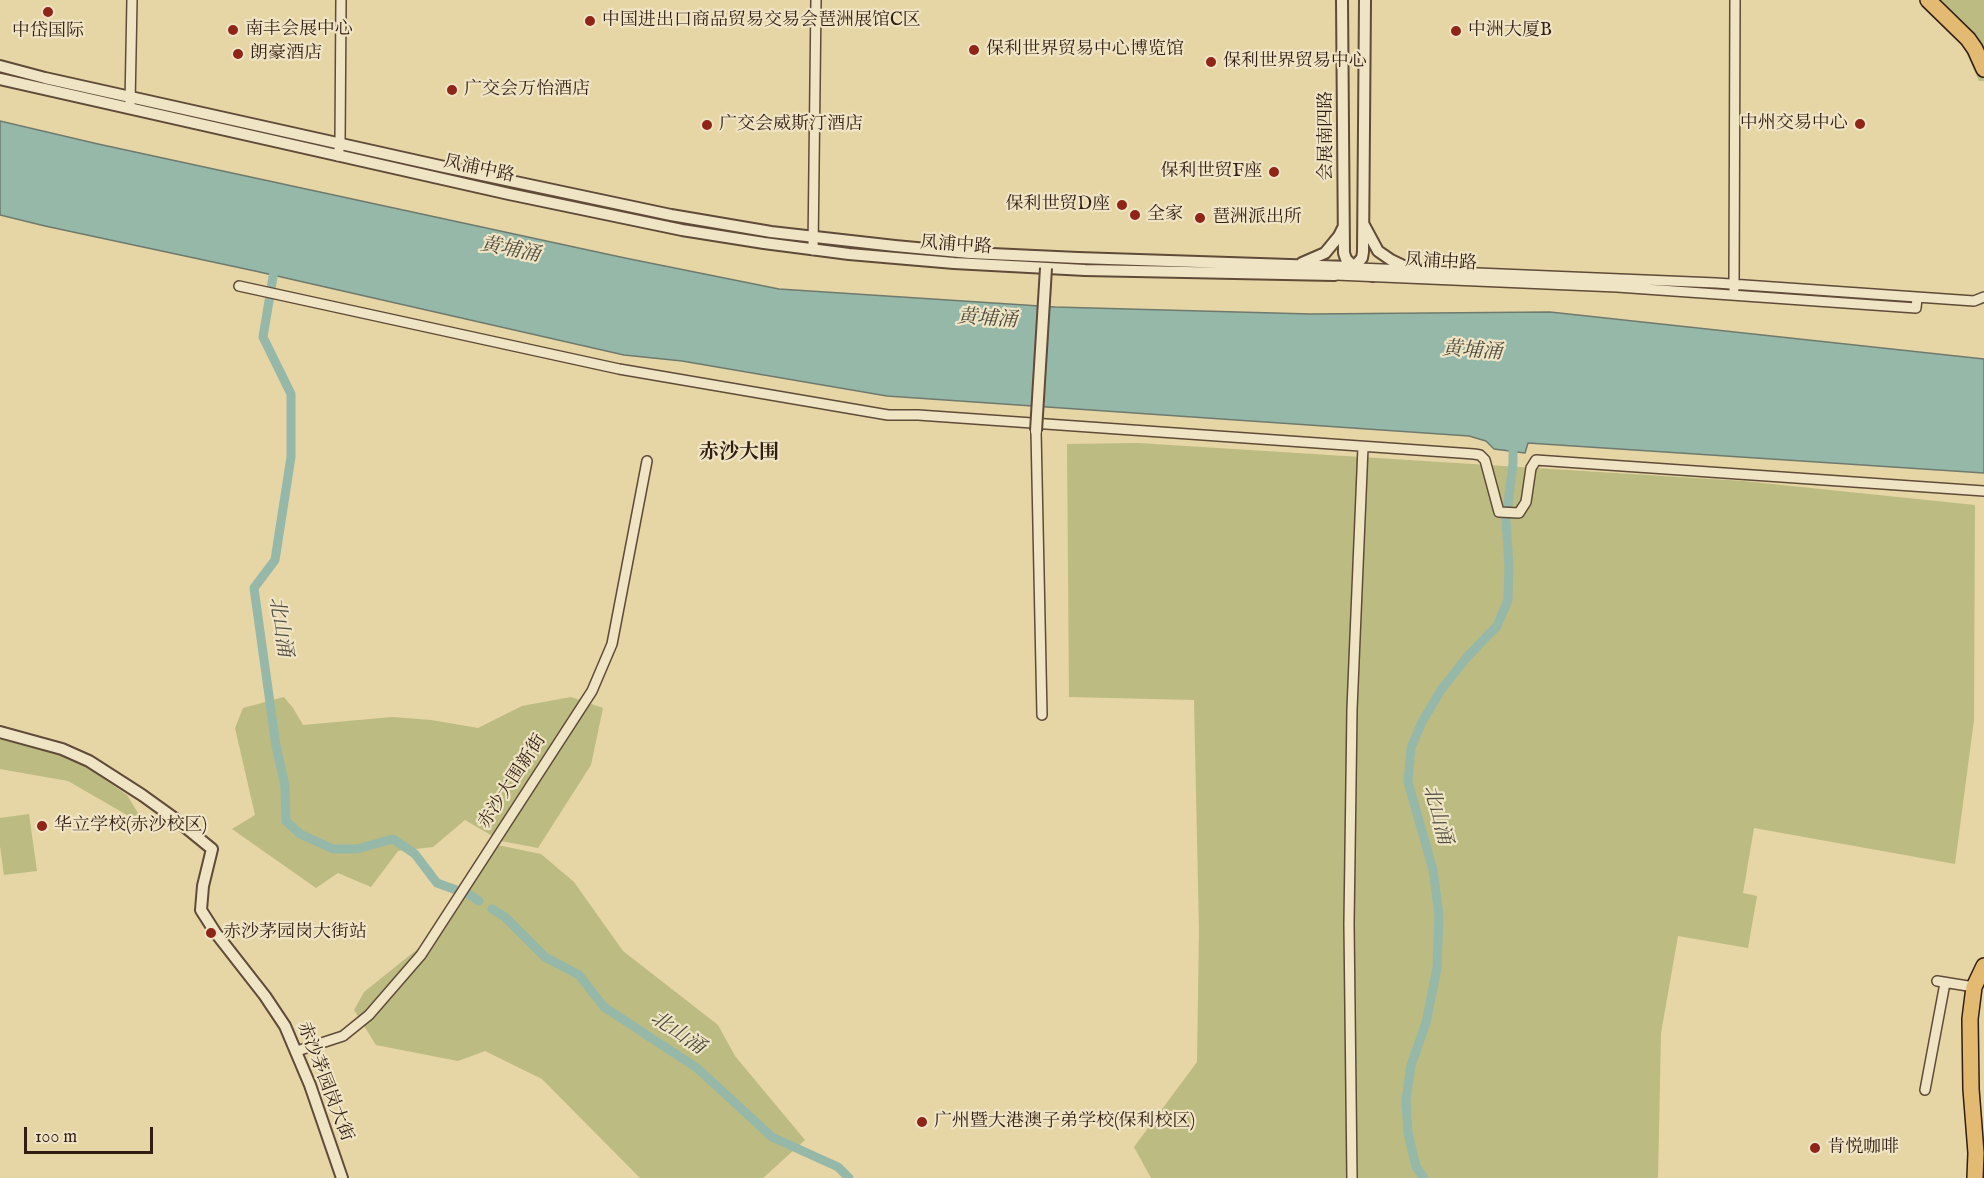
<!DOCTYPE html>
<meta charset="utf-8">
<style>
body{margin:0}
#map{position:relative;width:1984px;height:1178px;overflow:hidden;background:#e6d5a5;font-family:"IM FELL English",serif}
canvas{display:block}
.scale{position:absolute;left:24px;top:1127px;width:129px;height:27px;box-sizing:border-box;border:3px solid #321d13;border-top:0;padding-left:8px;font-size:18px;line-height:21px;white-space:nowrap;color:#321d13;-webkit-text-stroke:4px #efe4c4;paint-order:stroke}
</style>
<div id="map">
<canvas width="1984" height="1178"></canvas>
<div class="scale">100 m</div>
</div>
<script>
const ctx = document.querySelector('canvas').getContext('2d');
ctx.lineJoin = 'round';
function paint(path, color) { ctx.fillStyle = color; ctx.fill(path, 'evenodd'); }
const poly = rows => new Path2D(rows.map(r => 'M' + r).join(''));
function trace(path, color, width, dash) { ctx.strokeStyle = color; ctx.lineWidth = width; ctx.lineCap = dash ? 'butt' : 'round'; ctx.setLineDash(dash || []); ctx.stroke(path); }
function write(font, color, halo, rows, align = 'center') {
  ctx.font = font + ' "IM FELL English","Noto Serif SC",serif'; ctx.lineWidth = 4.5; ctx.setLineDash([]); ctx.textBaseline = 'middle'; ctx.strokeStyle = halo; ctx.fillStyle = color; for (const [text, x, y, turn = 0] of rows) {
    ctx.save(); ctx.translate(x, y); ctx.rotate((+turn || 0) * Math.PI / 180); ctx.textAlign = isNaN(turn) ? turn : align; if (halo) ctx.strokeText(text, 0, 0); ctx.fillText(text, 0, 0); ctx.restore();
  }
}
paint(poly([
 [1921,0,1984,0,1984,81,1979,81,1958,35],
 [1138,443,1743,481,1975,505,1974,720,1955,864,1754,828,1743,893,1757,896,1748,948,1678,936,1661,1033,1658,1178,1151,1178,1134,1147,1197,1062,1199,930,1194,700,1069,697,1067,444],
 [284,697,293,708,303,725,392,717,431,720,478,728,522,706,571,697,603,708,591,765,538,848,501,841,465,820,433,847,398,851,371,887,338,873,316,888,232,829,255,815,235,728,243,708],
 [0,739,75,759,127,795,141,818,127,815,68,781,0,769],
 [29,814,37,871,4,875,0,846,0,818],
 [497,845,541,854,574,882,623,951,718,1025,735,1056,805,1140,763,1178,640,1178,542,1079,485,1051,458,1061,376,1045,354,1010,364,992,440,931]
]), '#bcbb81');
const water = poly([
 [0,121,98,144,625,258,779,289,1055,307,1310,314,1550,312,1984,359,1984,473,1528,443,1525,453,1494,449,1486,441,1469,436,887,396,682,361,624,355,255,271,45,226,0,215,0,121]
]);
paint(water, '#96b8a9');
trace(water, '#6e7a6d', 1.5);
trace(poly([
 [275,265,263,337,291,394,291,457,275,560,254,588,276,746,285,786,286,821,300,834,333,849,357,849,393,839,415,854,437,883,470,895,479,901],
 [492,909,505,917,545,957,579,975,604,1007,697,1068,772,1137,838,1167,849,1178],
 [1424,1178,1416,1167,1408,1133,1406,1100,1411,1065,1426,1023,1437,968,1439,915,1433,870,1408,782,1411,748,1422,722,1441,690,1467,657,1497,626,1508,600,1509,566,1506,521,1513,463,1513,441]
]), '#96b8a9', 9);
const minor = poly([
 [130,104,132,0],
 [338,156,340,143,341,0],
 [813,250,816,0],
 [1358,268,1716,283,1974,301,1984,297],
 [1336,275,1617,287,1916,308,1917,298],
 [239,286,619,369,888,415,918,415,1474,454,1480,455,1485,460,1499,512,1519,513,1526,502,1531,468,1536,460,1984,491],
 [1734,289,1735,0],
 [1036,431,1042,715],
 [1937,981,1974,987],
 [297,1051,343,1036,369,1015,421,955,592,691,612,644,647,461],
 [1925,1090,1945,983],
 [1352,1178,1349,924,1352,709,1363,447]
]);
const tertiary = poly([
 [1342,0,1344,253,1346,259,1354,267,1373,276],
 [0,66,45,78,440,166,671,215,771,232,895,246,970,253,1078,258,1350,267],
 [0,79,509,194,682,230,764,243,849,254,954,263,1085,270,1334,275,1354,267,1362,258,1363,252,1365,0],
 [1364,225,1378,251,1391,260,1412,270],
 [1302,263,1325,253,1339,236,1343,228],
 [0,732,62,749,89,761,142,795,174,818,212,849,203,886,201,910,215,932,265,996,285,1026,310,1085,342,1178]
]);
const trunk = poly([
 [1928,0,1968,39,1975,49,1984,69],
 [1975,1178,1976,1153,1971,1089,1970,1019,1974,987,1984,966]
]);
trace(minor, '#5f4b38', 12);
trace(tertiary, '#5f4b38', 14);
trace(trunk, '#321d13', 18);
trace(minor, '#efe4c4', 9);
trace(tertiary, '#efe4c4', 10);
trace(trunk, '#e3ba72', 15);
const tertiaryBridge = poly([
 [1036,431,1046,268]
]);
trace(tertiaryBridge, '#5f4b38', 14, []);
trace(tertiaryBridge, '#efe4c4', 10);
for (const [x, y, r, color] of [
 [48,12,6,"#8f2418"],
 [590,21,6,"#8f2418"],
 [233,30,6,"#8f2418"],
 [1456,31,6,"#8f2418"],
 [974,50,6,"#8f2418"],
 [238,54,6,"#8f2418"],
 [1211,62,6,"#8f2418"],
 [452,90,6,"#8f2418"],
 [1860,124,6,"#8f2418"],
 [707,125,6,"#8f2418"],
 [1274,172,6,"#8f2418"],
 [1122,205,6,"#8f2418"],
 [1135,215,6,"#8f2418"],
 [1200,218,6,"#8f2418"],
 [42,826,6,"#8f2418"],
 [211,933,6,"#8f2418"],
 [922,1122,6,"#8f2418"],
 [1815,1148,6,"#8f2418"]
]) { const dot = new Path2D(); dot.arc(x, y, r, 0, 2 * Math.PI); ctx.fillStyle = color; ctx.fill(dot); trace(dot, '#efe4c4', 2); }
write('18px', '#321d13', '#efe4c4', [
 ["中国进出口商品贸易交易会琶洲展馆C区",602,21],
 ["南丰会展中心",245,30],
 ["中洲大厦B",1468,31],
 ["中岱国际",48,32,"center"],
 ["保利世界贸易中心博览馆",986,50],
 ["朗豪酒店",250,54],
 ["保利世界贸易中心",1223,62],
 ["广交会万怡酒店",464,90],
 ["中州交易中心",1848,124,"right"],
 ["广交会威斯汀酒店",719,125],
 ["保利世贸F座",1262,172,"right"],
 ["保利世贸D座",1110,205,"right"],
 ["全家",1147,215],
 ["琶洲派出所",1212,218],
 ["华立学校(赤沙校区)",54,826],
 ["赤沙茅园岗大街站",223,933],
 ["广州暨大港澳子弟学校(保利校区)",934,1122],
 ["肯悦咖啡",1827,1148]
], 'left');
write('18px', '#321d13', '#efe4c4', [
 ["会展南四路",1327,136,-90],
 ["凤浦中路",479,170,12],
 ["凤浦中路",956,246,4],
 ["凤浦中路",1441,263,3],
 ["赤沙大围新街",513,782,-57],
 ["赤沙茅园岗大街",324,1082,69]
]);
write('italic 20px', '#504c40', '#efe4c4', [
 ["黄埔涌",510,251,11],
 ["黄埔涌",987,320,4],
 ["黄埔涌",1472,352,4],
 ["北山涌",279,627,81],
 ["北山涌",1436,815,75],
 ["北山涌",677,1034,34]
]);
write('bold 20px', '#321d13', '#efe4c4', [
 ["赤沙大围",739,454]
]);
</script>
